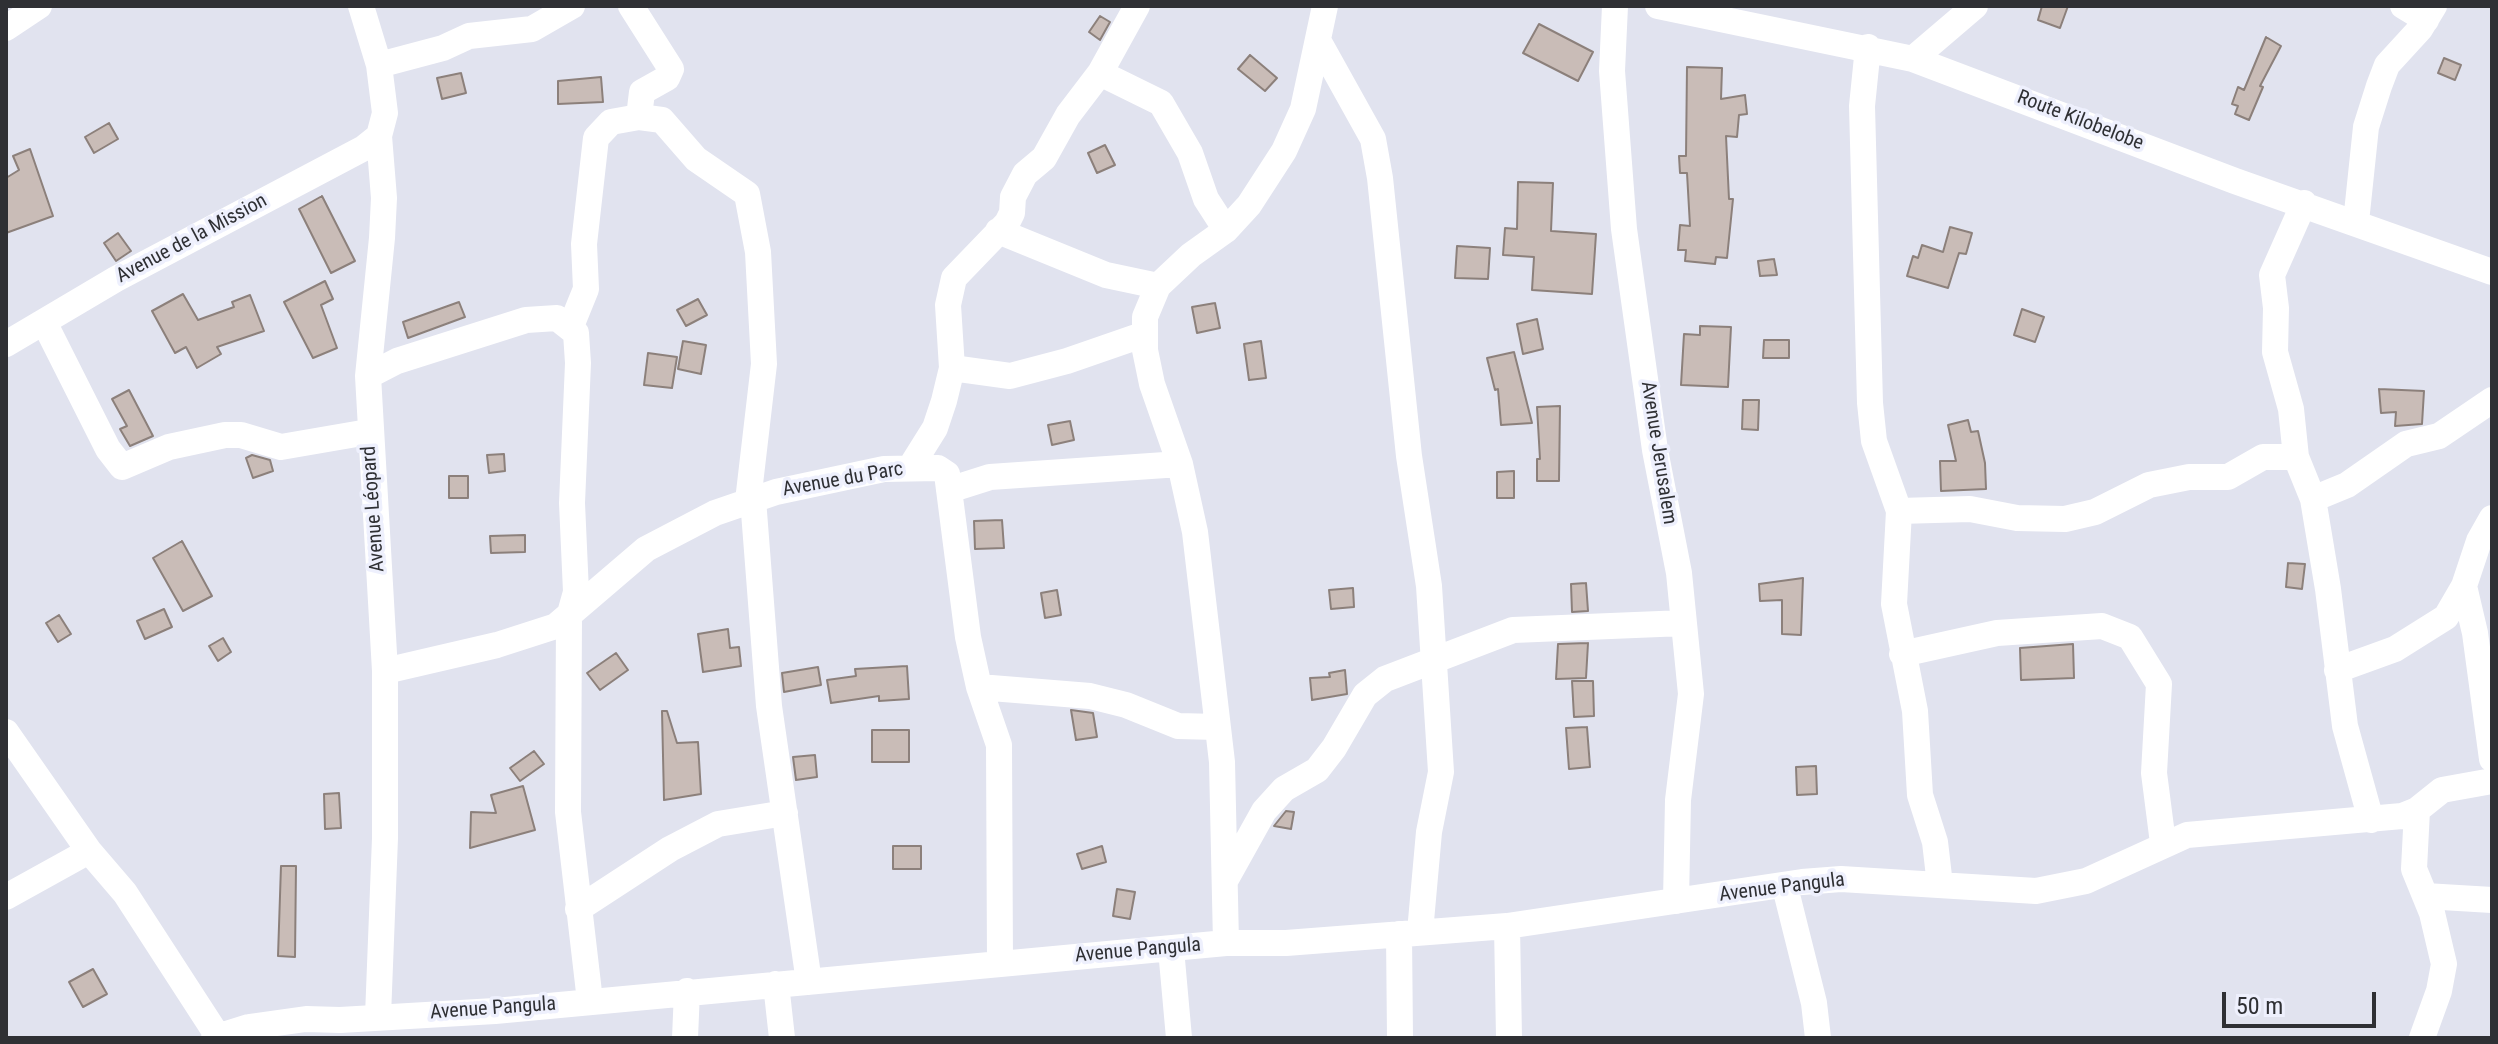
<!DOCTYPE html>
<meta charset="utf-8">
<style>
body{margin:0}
#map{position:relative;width:2498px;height:1044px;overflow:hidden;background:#e1e3ef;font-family:"Roboto Condensed",sans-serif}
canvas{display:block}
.frame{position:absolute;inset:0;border:8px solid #2f3034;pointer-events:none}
.scale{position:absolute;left:2222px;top:992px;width:154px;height:36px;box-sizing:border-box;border:4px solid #2f3034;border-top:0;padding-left:10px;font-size:24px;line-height:28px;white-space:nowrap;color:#2f3034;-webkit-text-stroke:6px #eef0fd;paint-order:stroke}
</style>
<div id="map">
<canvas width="2498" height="1044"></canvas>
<div class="frame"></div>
<div class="scale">50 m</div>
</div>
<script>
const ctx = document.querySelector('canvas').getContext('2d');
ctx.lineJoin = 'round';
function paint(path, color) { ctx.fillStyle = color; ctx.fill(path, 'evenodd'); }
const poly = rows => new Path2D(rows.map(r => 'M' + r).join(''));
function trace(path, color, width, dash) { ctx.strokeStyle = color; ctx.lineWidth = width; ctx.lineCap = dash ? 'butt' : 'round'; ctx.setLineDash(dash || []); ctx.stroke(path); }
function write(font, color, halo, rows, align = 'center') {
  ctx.font = font + ' "Roboto Condensed",sans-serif'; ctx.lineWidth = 7; ctx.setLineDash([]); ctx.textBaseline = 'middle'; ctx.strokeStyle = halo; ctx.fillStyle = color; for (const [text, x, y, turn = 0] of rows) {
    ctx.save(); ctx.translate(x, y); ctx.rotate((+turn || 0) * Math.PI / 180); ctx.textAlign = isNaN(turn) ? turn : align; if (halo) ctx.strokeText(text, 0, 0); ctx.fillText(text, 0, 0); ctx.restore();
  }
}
const building = poly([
 [2042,6,2068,6,2060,28,2038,20,2042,6],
 [1100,16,1110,22,1100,40,1089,32,1100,16],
 [1539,24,1593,52,1578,81,1523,53,1539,24],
 [2266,37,2281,46,2260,86,2263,87,2249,120,2235,114,2238,106,2232,104,2238,87,2244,90,2266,37],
 [1250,55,1277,78,1265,91,1238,69,1250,55],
 [2444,58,2461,65,2455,80,2438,73,2444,58],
 [1687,67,1722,68,1721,99,1745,95,1747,114,1739,115,1737,137,1726,136,1729,199,1733,199,1727,258,1716,257,1715,264,1685,261,1686,250,1678,250,1680,225,1690,226,1687,173,1680,173,1679,156,1686,156,1687,67],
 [461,73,466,93,442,99,437,78,461,73],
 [601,77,603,102,558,104,558,81,601,77],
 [109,123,118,139,94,153,85,137,109,123],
 [1105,145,1115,165,1097,173,1088,153,1105,145],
 [30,149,53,216,6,233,6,178,19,170,13,156,30,149],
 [1518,182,1553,183,1551,231,1596,234,1592,294,1532,290,1534,257,1503,255,1505,228,1517,229,1518,182],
 [322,196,355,261,331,273,299,209,322,196],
 [1950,227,1972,233,1966,254,1959,253,1948,288,1907,276,1913,256,1918,258,1922,245,1943,252,1950,227],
 [118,233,131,251,116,261,104,243,118,233],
 [1457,246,1490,248,1488,279,1455,278,1457,246],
 [1774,259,1777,275,1760,276,1758,261,1774,259],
 [325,281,333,299,321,305,337,348,313,358,284,302,325,281],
 [183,294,198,320,234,307,232,302,250,295,264,331,217,347,221,354,197,368,186,347,175,353,152,311,183,294],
 [698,299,707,315,686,326,677,310,698,299],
 [459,302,465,317,408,338,403,322,459,302],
 [1215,303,1220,328,1197,333,1192,307,1215,303],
 [2022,309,2044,317,2035,342,2014,335,2022,309],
 [1537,319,1543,349,1523,354,1517,324,1537,319],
 [1700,326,1731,327,1728,387,1681,385,1684,334,1700,335,1700,326],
 [1764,340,1789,340,1789,358,1763,358,1764,340],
 [683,341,706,345,701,374,678,369,683,341],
 [1261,341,1266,378,1249,380,1244,344,1261,341],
 [1514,352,1532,423,1501,425,1498,389,1495,390,1487,358,1514,352],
 [648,353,677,357,672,388,644,385,648,353],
 [2379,389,2424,391,2422,424,2395,426,2396,412,2381,413,2379,389],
 [129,390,153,436,130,446,120,429,127,426,112,399,129,390],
 [1743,400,1759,400,1758,430,1742,429,1743,400],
 [1560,406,1559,481,1537,481,1537,459,1540,459,1537,407,1560,406],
 [1968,420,1971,432,1978,431,1985,463,1986,489,1941,491,1940,461,1956,461,1948,425,1968,420],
 [1070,421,1074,440,1052,445,1048,425,1070,421],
 [504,454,505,471,489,473,487,455,504,454],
 [252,455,270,460,273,471,253,478,246,458,252,455],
 [1514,471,1514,498,1497,498,1497,472,1514,471],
 [449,476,468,476,468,498,449,498,449,476],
 [1002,520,1004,548,975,549,974,521,1002,520],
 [525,535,525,552,491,553,490,536,525,535],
 [182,541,212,596,183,611,153,558,182,541],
 [2288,563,2305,564,2302,589,2286,587,2288,563],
 [1803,578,1801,635,1782,634,1782,600,1760,601,1759,584,1803,578],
 [1586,583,1588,611,1572,612,1571,584,1586,583],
 [1353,588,1354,607,1331,609,1329,590,1353,588],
 [1057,590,1061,615,1045,618,1041,593,1057,590],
 [164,609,172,627,145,639,137,621,164,609],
 [59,615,71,634,58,642,46,623,59,615],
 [728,629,730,648,739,647,741,666,703,672,698,634,728,629],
 [223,638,231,652,218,661,209,646,223,638],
 [1588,643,1586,678,1556,679,1558,644,1588,643],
 [2073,644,2074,678,2021,680,2020,648,2073,644],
 [616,653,628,670,600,690,587,673,616,653],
 [907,666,909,699,879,701,879,696,831,703,827,680,856,676,855,669,907,666],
 [818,667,821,685,784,692,782,673,818,667],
 [1345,670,1347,694,1312,700,1310,678,1330,677,1329,673,1345,670],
 [1572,681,1593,681,1594,716,1574,717,1572,681],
 [1071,710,1093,713,1097,737,1076,740,1071,710],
 [662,711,667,711,677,743,698,742,701,794,664,800,662,711],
 [1587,727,1590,767,1569,769,1566,728,1587,727],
 [872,730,909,730,909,762,872,762,872,730],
 [534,751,544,764,520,781,510,768,534,751],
 [815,755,817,777,796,780,793,757,815,755],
 [1816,766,1817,794,1797,795,1796,767,1816,766],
 [523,786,535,830,470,848,471,812,496,813,491,795,523,786],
 [339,793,341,828,325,829,324,794,339,793],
 [1286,811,1294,812,1291,829,1274,826,1286,811],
 [893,846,921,846,921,869,893,869,893,846],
 [1102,846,1106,862,1082,869,1077,854,1102,846],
 [281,866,296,866,295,957,278,956,281,866],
 [1117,889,1135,892,1130,919,1113,916,1117,889],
 [93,969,107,994,83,1007,69,982,93,969]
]);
paint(building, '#c9bcb7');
trace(building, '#8c807b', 2);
trace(poly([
 [361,6,379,65,385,113,379,136,384,198,382,238,368,376,385,671,385,838,378,1016],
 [631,6,671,69,667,78,642,92,639,117],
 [1615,6,1612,71,1624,229,1655,450,1679,573,1691,694,1678,800,1676,901],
 [1658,6,1913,59,2235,181,2492,272],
 [2403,6,2426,20],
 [6,28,39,6],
 [1319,42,1373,139,1380,178,1409,456,1429,586,1441,772,1429,832,1420,932],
 [1868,47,1862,106,1870,403,1874,441,1899,511,1894,604,1915,711,1920,795,1935,842,1940,885],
 [1913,59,1975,6],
 [379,65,443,48,469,36,532,29,572,6],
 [1100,73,1161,103,1190,153,1206,199,1226,230],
 [2304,203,2272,275,2276,308,2275,352,2291,409,2296,457,2313,499,2328,589,2345,726,2371,820],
 [2356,222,2366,127,2379,86,2387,65,2420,29,2434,6],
 [998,231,1106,275,1158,286],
 [44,322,108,449,122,467,169,447,225,435,241,435,281,447,368,432],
 [571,326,586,289,584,244,596,138,611,122,639,117,662,120,696,159,747,194,758,252,764,364,748,501],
 [6,344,116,279,364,148,379,136],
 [952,368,1010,376,1067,361,1145,334],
 [368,376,397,361,526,320,557,318,576,333,578,363,572,503,576,592,569,617,568,812,590,1001],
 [910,468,935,428,944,401,952,368,948,305,954,278,1007,223,1012,213,1013,197,1025,174,1044,158,1068,115,1100,73,1137,6],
 [949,490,990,477,1180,464],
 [753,499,769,706,809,982],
 [2313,499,2347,485,2406,444,2439,436,2492,400],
 [1899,511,1970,509,2017,518,2065,519,2095,512,2149,485,2189,477,2228,477,2263,457,2296,457],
 [2464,586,2475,633,2492,759],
 [1902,654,1997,633,2102,626,2130,637,2159,684,2154,773,2163,843],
 [2337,670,2395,649,2446,617,2464,586,2479,541,2492,518],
 [385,671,497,645,556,626,646,549,715,513,776,492,884,469,938,468,947,474,968,637,979,687,999,745,1000,964],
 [979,687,1090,696,1126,705,1178,726,1217,727],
 [6,732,89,851,125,893,219,1038],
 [2417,810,2414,869,2432,913,2444,964,2439,991,2422,1038],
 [1225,881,1264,811,1284,789,1317,770,1334,748,1365,695,1385,679,1513,630,1684,623],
 [1785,887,1814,1003,1818,1038],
 [2425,896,2492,900],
 [6,897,89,851],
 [578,909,670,849,718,824,785,813],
 [1507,926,1509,1038],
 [1399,934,1400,1038],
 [1226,943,1222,762,1195,532,1180,464,1152,384,1145,350,1145,317,1158,286,1191,255,1226,230,1249,205,1284,151,1303,109,1325,6],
 [1171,949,1179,1038],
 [776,984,782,1038],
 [214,1038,249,1027,306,1019,340,1020,495,1011,1226,943,1286,943,1507,926,1802,882,1841,879,2036,891,2086,881,2187,835,2402,816,2417,810,2442,790,2492,781],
 [685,1038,687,991]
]), '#fff', 26);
write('20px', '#2f3034', '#eef0fd', [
 ["Route Kilobelobe",2080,121,21],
 ["Avenue de la Mission",192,239,-28],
 ["Avenue Jerusalem",1658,453,81],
 ["Avenue du Parc",843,480,-10],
 ["Avenue Léopard",374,509,-94],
 ["Avenue Pangula",1782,888,-7],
 ["Avenue Pangula",1138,951,-5],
 ["Avenue Pangula",493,1009,-4]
]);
</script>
